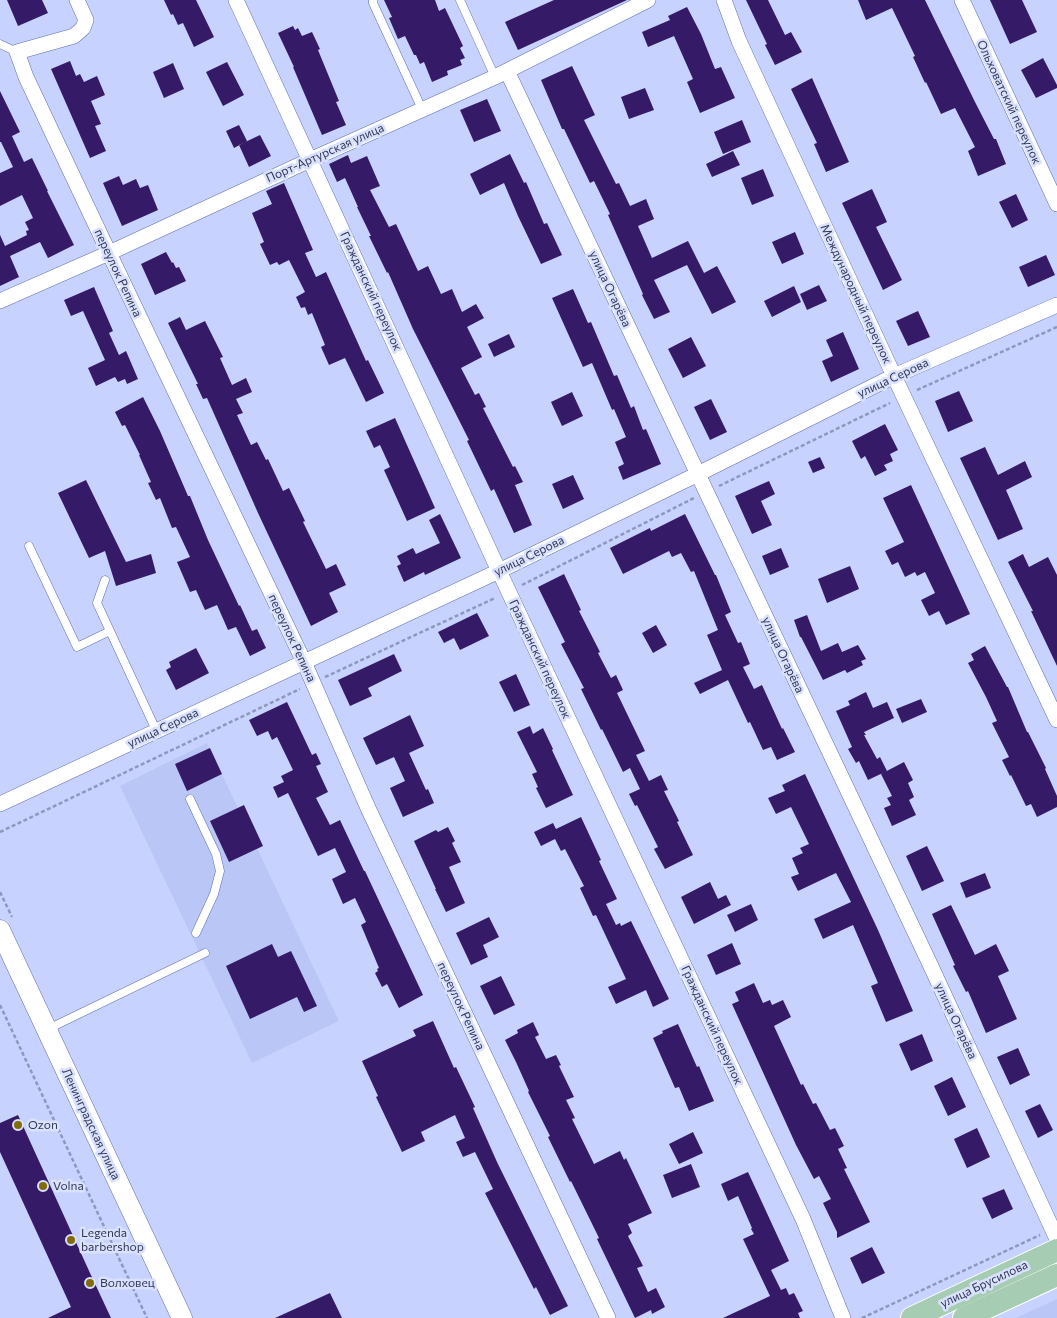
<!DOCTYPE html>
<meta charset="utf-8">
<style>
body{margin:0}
canvas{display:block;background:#c7d3fe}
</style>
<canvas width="1057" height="1318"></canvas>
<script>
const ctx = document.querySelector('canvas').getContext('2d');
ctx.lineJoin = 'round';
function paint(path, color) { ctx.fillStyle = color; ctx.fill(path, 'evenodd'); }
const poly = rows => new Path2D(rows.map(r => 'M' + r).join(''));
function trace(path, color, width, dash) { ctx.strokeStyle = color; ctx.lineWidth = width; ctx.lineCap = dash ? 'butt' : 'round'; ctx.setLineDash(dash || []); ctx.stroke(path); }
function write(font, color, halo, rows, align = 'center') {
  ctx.font = font + ' Commissioner,sans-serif'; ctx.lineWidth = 5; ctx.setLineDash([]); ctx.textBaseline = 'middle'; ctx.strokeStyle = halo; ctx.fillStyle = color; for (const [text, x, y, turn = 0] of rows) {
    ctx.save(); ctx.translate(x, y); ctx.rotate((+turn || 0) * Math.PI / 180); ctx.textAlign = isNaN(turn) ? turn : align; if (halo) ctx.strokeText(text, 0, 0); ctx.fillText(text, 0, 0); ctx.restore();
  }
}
paint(poly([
 [207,743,339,1021,252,1063,120,786],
 [1057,1299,1057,1318,1016,1318]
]), '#bac6f5');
paint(poly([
 [7,0,42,0,48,13,18,26],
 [164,0,196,0,214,37,194,47,183,23,178,25,173,14,171,15],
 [384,0,435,0,439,11,445,8,463,46,460,48,465,58,460,60,462,65,447,71,448,75,432,82,424,62,420,64,416,55,414,55,405,36,398,39,389,18,392,17],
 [554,0,627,0,518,50,505,22],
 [746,0,768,0,785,35,791,32,802,52,775,65,765,45,767,44],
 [858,0,925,0,975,102,994,139,996,139,1006,164,978,176,968,151,975,147,955,108,941,114,926,82,925,83,913,57,915,56,892,8,866,20],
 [990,0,1022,0,1037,32,1010,44],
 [687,7,701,34,715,69,721,67,735,98,700,113,687,82,693,79,674,36,648,47,642,32,670,20,668,16],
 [293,26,295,30,298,28,302,36,312,32,320,49,318,50,339,101,336,102,346,125,322,135,293,67,294,67,278,33],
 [1043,58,1057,85,1057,88,1036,98,1021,70],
 [70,61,76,76,80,74,84,82,97,76,105,95,91,101,101,124,95,126,106,151,90,158,51,69],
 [227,62,244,95,223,106,206,72],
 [173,63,184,89,164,98,153,72],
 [572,66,595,115,584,120,616,184,619,183,630,206,646,199,654,219,638,226,652,258,688,241,704,273,717,266,736,302,712,314,687,265,654,280,670,312,654,319,642,295,643,294,608,215,610,214,594,181,590,183,564,129,562,129,541,80],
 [812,78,849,162,826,172,814,144,817,143,791,89],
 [645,88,654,110,629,119,621,97],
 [0,91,20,132,12,136,24,162,32,158,48,191,47,191,74,245,48,258,40,242,10,256,19,277,0,286,0,235,5,246,27,235,26,231,29,230,25,222,33,218,22,195,0,206,0,173,13,167,1,142,0,142],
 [487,99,501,131,474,142,460,110],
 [742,120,751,142,723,154,714,132],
 [239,125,247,141,234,148,226,131],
 [260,135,271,156,249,167,239,145],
 [733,151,740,165,712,177,706,164],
 [510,154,524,183,526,182,544,224,547,223,562,255,541,264,518,216,504,183,480,195,470,174],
 [348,155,351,163,367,156,380,186,370,190,389,227,396,224,418,271,428,266,441,294,452,289,462,312,476,304,484,318,467,327,482,357,461,368,475,395,479,393,486,407,483,408,513,467,515,466,523,482,515,485,532,525,514,533,494,489,491,491,467,441,469,440,413,329,388,272,387,273,369,236,371,236,357,207,358,207,345,178,337,182,329,164],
 [763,169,774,196,752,205,741,178],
 [119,176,123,185,136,179,140,188,148,185,158,210,122,226,103,183],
 [284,183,313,250,305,253,316,277,326,272,366,361,368,360,384,393,366,402,345,358,329,365,321,347,325,345,312,313,308,315,305,307,301,308,296,297,305,292,289,260,279,265,277,262,270,265,260,244,264,242,252,213,272,204,266,191],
 [872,189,887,222,876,227,902,280,883,290,842,203],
 [1016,194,1028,220,1012,228,999,202],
 [795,232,804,254,782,264,772,242],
 [166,252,172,263,173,262,176,268,179,267,186,281,155,295,141,264],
 [1046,255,1055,275,1028,287,1019,267],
 [819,285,827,301,807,310,800,294],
 [794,286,801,302,772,317,764,301],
 [94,287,113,331,109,333,119,355,126,351,138,379,127,384,125,379,118,382,115,377,96,386,88,368,105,360,83,311,71,316,64,300],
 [573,289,588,323,591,322,614,376,617,375,631,408,634,406,643,430,646,429,661,464,623,480,618,467,624,464,615,442,626,437,614,409,612,410,592,363,583,367,552,298],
 [918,311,930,337,908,346,896,321],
 [180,317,186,330,205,321,223,357,220,358,232,385,246,378,252,392,236,399,243,413,237,415,251,445,257,442,266,460,268,459,283,491,289,488,305,521,303,522,326,569,336,564,346,585,329,593,338,612,311,626,258,513,207,398,203,399,196,384,198,384,168,323],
 [843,332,859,369,831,382,822,361,833,356,826,340],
 [509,334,515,347,494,357,488,344],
 [691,337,706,366,683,378,668,349],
 [959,391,973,421,948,432,935,401],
 [572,392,583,416,562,426,551,402],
 [143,397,160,431,188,496,190,496,208,540,239,606,240,605,252,631,257,629,266,648,250,656,236,627,228,630,217,605,205,610,196,590,190,592,177,562,190,557,176,527,172,528,160,498,156,500,148,483,151,482,139,455,140,455,125,425,122,426,115,412],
 [711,399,727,432,710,440,694,407],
 [395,418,435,508,407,521,384,470,390,467,380,445,374,448,366,431],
 [885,424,898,450,890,454,893,461,884,465,887,470,875,476,865,456,861,459,852,441],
 [985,447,998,475,1025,461,1032,477,1006,490,1023,529,998,540,960,458],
 [820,457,825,468,813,473,808,462],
 [573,475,584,499,563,509,552,484],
 [86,480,126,562,151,554,156,573,116,586,105,551,89,558,58,493],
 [769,481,775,494,761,501,772,525,752,534,735,496],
 [911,485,970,614,946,625,939,611,929,616,921,600,935,593,925,572,917,576,915,572,905,577,898,562,892,565,885,551,904,542,883,498],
 [440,514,461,558,425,575,424,572,404,582,397,566,401,564,397,556,413,548,416,554,440,543,429,520],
 [685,514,715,575,716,575,731,612,725,615,738,643,741,642,750,664,743,667,754,689,762,685,782,729,783,728,795,752,777,760,771,747,763,750,750,722,748,723,728,680,700,694,694,683,722,670,707,635,718,630,694,571,691,572,681,553,672,557,669,551,623,574,610,548,650,528,651,531],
 [781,548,789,567,770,575,762,556],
 [1023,554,1029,567,1048,557,1057,575,1057,666,1031,611,1033,611,1008,562],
 [850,566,859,589,827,603,818,579],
 [564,574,581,610,579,611,600,652,598,653,611,678,616,675,623,690,617,693,645,751,636,755,649,781,661,775,668,790,664,791,679,821,677,822,693,855,665,869,654,849,658,847,637,805,635,806,629,794,640,789,630,768,623,772,602,729,601,730,581,689,584,688,561,644,565,642,538,587],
 [477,613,489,636,460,650,454,638,444,643,438,632],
 [807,615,821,651,838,643,842,652,858,645,866,659,861,661,863,665,847,673,845,670,823,680,801,637,800,637,794,620],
 [656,625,667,645,653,653,642,633],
 [985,646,1007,687,1008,687,1027,732,1028,732,1046,768,1045,769,1057,796,1057,807,1037,817,1031,804,1026,806,1011,775,1010,776,1002,760,1009,757,992,723,997,721,986,697,968,663,974,660,971,654],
 [196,648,209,673,176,690,166,670,171,667,169,662],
 [394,654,402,671,368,688,372,696,350,706,338,680],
 [516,674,530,705,514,712,499,682],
 [866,692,873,708,887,702,894,718,864,732,866,735,864,735,877,759,880,757,887,771,868,780,859,761,856,763,848,749,852,747,836,711,850,705,848,701],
 [921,699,927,712,902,723,896,709],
 [287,702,312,755,316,753,321,764,316,766,328,792,316,798,330,825,340,820,364,871,365,871,423,995,399,1008,387,984,382,987,375,973,378,971,377,969,379,968,361,925,366,922,355,898,343,904,332,879,346,872,335,848,318,856,288,793,278,798,273,787,284,782,281,776,293,770,277,737,272,740,268,731,257,736,249,720],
 [410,715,424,746,409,753,426,790,428,789,434,803,403,817,390,788,405,781,394,757,376,765,363,738],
 [530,726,533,734,543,728,553,749,552,750,573,795,546,808,536,788,538,787,532,774,537,772,517,732],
 [210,748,222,774,187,791,175,764],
 [904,762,913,780,908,783,914,797,909,800,916,815,892,826,884,808,891,805,887,798,892,796,881,774],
 [805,774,878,930,913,1011,886,1022,871,986,878,983,853,925,823,939,814,919,851,902,836,873,798,891,791,877,799,874,792,858,803,853,800,848,809,844,791,807,776,814,768,798,785,791,782,785],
 [244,805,263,846,229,862,210,821],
 [581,817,601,860,599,861,617,899,606,904,616,925,620,923,621,926,631,921,669,999,653,1007,646,990,616,1004,608,987,626,979,596,915,593,916,580,888,584,886,565,849,561,851,555,839,541,846,534,832,553,823,556,829],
 [448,827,455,841,452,843,461,862,449,867,465,903,446,912,435,889,436,889,414,841,436,830,438,832],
 [927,846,944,881,922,891,906,856],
 [985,873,991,888,966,898,960,883],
 [710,882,718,899,726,895,731,905,694,924,681,897],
 [751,904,758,920,735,932,727,915],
 [951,905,975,955,996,944,1009,971,998,976,1017,1019,986,1033,968,991,966,992,953,966,955,965,932,914],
 [489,917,499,937,483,945,488,957,471,965,456,933],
 [732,943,741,964,716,975,707,955],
 [272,944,278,957,291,951,317,1006,304,1012,297,997,250,1019,226,966],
 [501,976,515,1005,494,1015,480,986],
 [754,983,763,1003,770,1000,772,1005,783,1000,791,1017,774,1026,801,1085,803,1084,813,1104,816,1103,830,1130,835,1128,844,1146,838,1149,847,1168,844,1169,870,1222,837,1238,837,1232,823,1203,831,1199,819,1176,814,1179,796,1145,732,1004,739,1001,735,992],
 [433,1021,454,1068,456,1067,475,1107,473,1108,497,1162,568,1306,550,1315,536,1287,534,1289,485,1193,493,1189,475,1152,463,1157,456,1142,465,1138,455,1115,421,1132,425,1141,402,1152,376,1097,378,1096,362,1061,416,1036,413,1030],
 [533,1022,539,1035,535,1037,546,1059,556,1055,561,1065,559,1066,574,1097,566,1100,575,1118,572,1119,594,1164,620,1151,624,1160,626,1158,652,1213,628,1224,632,1233,628,1236,643,1266,637,1268,648,1292,656,1288,665,1307,652,1314,651,1310,635,1318,597,1239,599,1238,571,1181,570,1182,548,1137,550,1136,528,1092,529,1091,516,1062,505,1040,518,1033,517,1030],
 [678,1024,697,1067,699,1066,714,1101,689,1111,679,1087,675,1088,653,1038,663,1033,662,1031],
 [922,1034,933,1061,911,1071,899,1044],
 [1018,1048,1030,1075,1010,1085,997,1057],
 [952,1077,966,1107,948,1116,934,1086],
 [1040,1104,1053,1130,1038,1138,1025,1111],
 [18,1115,90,1273,111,1318,48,1318,71,1307,0,1152,0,1123],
 [977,1128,990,1157,967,1168,954,1139],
 [693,1132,703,1153,679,1164,669,1144],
 [691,1164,700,1187,672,1198,663,1175],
 [748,1172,789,1261,771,1270,781,1290,786,1288,789,1295,794,1293,803,1311,798,1313,800,1318,723,1318,770,1296,743,1239,754,1234,751,1229,752,1228,738,1196,728,1201,721,1184],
 [1004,1189,1013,1209,992,1219,982,1198],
 [872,1247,885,1273,862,1284,850,1258],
 [330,1293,342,1318,275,1318]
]), '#351a68');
const service = poly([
 [373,0,373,3,422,109],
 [460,0,495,77],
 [0,44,17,52],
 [29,546,77,647,110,631],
 [105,580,97,603,156,730],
 [190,799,216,854,220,871,214,894,196,933],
 [48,1029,205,953]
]);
const minor = poly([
 [77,0,86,20,83,28,74,36,17,52,26,77,109,253,304,662,368,808,608,1318],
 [236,0,499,571,803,1219,843,1318],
 [724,0,739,41,894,376,1057,720],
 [962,0,1057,204],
 [507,71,929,962,1057,1239],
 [0,301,109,253,310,160,495,77,648,0],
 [0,804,499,571,698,474,894,376,1057,305]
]);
const secondary = poly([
 [0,930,182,1318]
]);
const primary = poly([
 [912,1318,1057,1250],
 [964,1318,1057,1275]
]);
trace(service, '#616fb0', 9);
trace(minor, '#616fb0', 16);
trace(secondary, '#616fb0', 21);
trace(primary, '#fff', 24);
trace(poly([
 [917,390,1057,327],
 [719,486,890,403],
 [522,585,694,498],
 [325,677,495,598],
 [0,832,300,689],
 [0,892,12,917],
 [0,1005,147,1318],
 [862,1318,1040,1235]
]), '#8d98bd', 2.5, [4, 2.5]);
trace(service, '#fff', 8);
trace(minor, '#fff', 15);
trace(secondary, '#fff', 20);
trace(primary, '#a6cdb3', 22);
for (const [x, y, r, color] of [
 [18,1125,5,"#836c07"],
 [43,1186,5,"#836c07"],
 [71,1240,5,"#836c07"],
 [90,1283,5,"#836c07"]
]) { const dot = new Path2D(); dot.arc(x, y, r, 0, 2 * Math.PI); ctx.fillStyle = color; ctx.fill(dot); trace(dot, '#d9e1fe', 2); }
write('12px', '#323955', '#d9e1fe', [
 ["Ольховатский переулок",1009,102,65],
 ["Порт-Артурская улица",325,153,-24],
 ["переулок Репина",118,273,65],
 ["улица Огарёва",610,289,65],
 ["Гражданский переулок",371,291,65],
 ["Международный переулок",856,294,65],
 ["улица Серова",893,378,-25],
 ["улица Серова",529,556,-26],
 ["переулок Репина",292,638,65],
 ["улица Огарёва",783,655,65],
 ["Гражданский переулок",540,659,65],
 ["улица Серова",163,728,-25],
 ["переулок Репина",461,1006,65],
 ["улица Огарёва",956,1021,65],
 ["Гражданский переулок",712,1025,65],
 ["Ленинградская улица",91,1124,65],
 ["улица Брусилова",984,1284,-25]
]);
write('12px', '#323955', '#d9e1fe', [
 ["Ozon",28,1125],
 ["Volna",53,1186],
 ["Legenda",81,1233],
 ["barbershop",81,1247],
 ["Волховец",100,1283]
], 'left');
</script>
